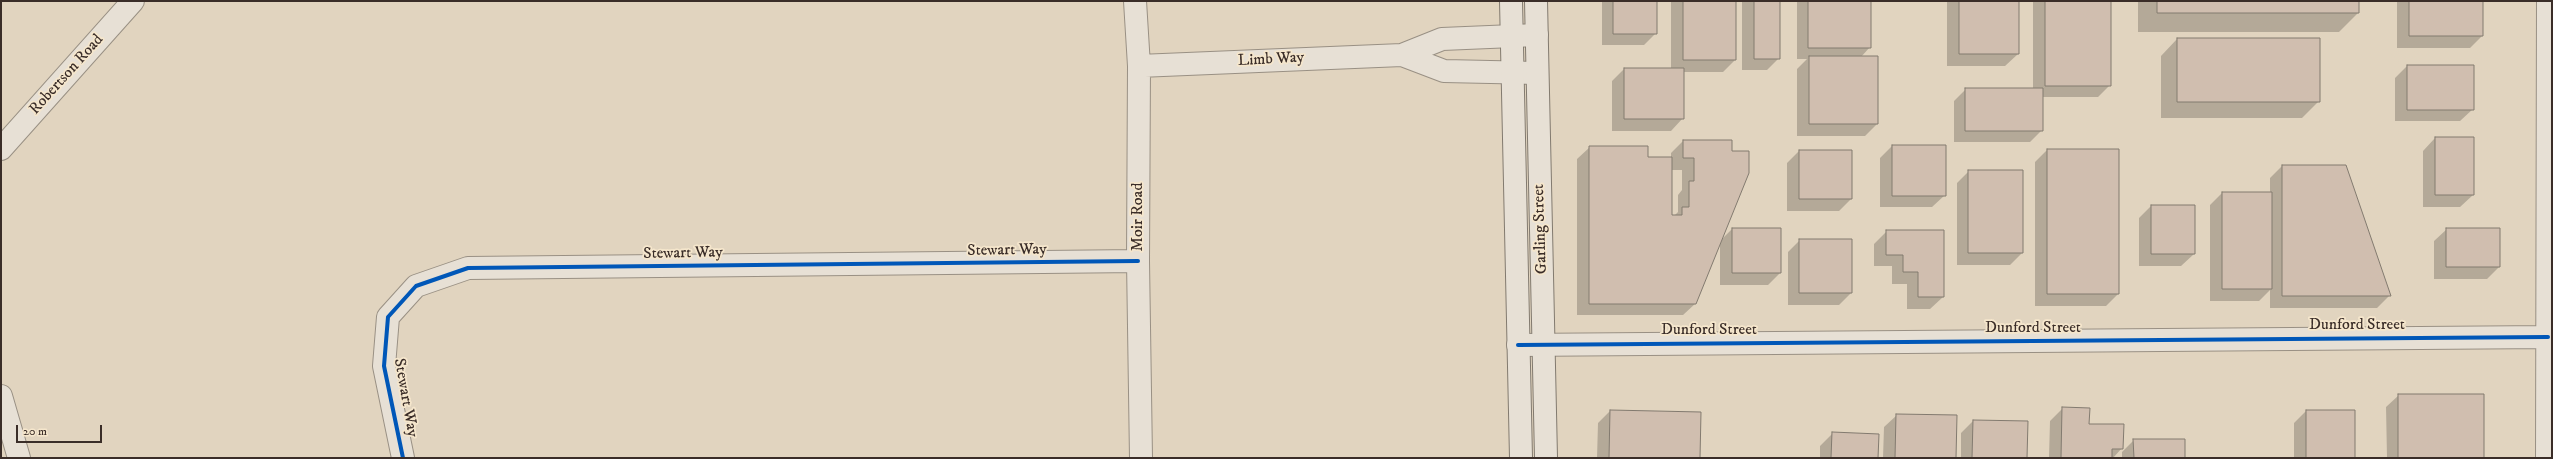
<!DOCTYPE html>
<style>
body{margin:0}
#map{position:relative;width:2553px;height:459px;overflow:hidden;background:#e1d4bf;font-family:"IM FELL DW Pica",serif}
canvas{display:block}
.frame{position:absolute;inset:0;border:2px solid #3a2d28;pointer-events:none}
.scale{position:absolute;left:16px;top:425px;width:86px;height:18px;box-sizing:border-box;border:2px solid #3a2d28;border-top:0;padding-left:5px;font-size:12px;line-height:14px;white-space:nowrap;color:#3a2d28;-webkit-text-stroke:3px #f5e6cc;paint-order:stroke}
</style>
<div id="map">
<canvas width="2553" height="459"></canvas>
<div class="frame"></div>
<div class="scale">20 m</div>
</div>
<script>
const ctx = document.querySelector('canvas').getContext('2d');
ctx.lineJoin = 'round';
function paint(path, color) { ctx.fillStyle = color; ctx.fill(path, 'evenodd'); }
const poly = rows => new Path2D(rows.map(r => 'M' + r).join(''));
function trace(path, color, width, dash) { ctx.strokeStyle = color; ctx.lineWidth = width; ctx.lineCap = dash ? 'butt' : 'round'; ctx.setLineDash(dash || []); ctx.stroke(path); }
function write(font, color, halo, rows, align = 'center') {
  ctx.font = font + ' "IM FELL DW Pica",serif'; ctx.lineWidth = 3.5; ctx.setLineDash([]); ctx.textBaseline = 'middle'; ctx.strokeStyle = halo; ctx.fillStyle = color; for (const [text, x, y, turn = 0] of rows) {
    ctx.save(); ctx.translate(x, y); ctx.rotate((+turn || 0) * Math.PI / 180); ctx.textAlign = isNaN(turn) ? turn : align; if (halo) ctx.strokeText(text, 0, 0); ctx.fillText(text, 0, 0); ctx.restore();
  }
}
paint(poly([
 [1602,1,1656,1,1656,33,1644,45,1602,45],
 [1671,1,1735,1,1735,60,1723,72,1683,72,1683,118,1671,131,1612,131,1612,81,1624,69,1671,69],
 [1742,1,1779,1,1779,58,1767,70,1742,70],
 [1797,1,1870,1,1870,47,1861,57,1877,124,1865,136,1797,136,1797,69,1807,59,1797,59],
 [1947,1,2018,1,2018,54,2005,66,1947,66],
 [2033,1,2110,1,2110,85,2098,97,2042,97,2042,130,2030,142,1954,142,1954,101,1966,89,2033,89],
 [2138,1,2358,1,2358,13,2339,32,2138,32],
 [2397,1,2482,1,2482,36,2470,48,2397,48],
 [2177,39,2319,101,2302,118,2161,118,2161,56],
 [2407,66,2473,109,2460,121,2395,121,2395,78],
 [2435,138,2473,195,2460,207,2423,207,2423,151],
 [1683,141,1731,141,1721,240,1732,229,1780,229,1780,273,1768,285,1720,285,1720,243,1696,303,1683,315,1577,315,1577,159,1590,147,1647,158,1671,158,1671,153],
 [1671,170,1682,170,1682,190,1678,195,1678,212,1674,216,1671,216],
 [1892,146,1945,195,1932,207,1880,207,1880,158],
 [2047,150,2118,294,2106,306,2035,306,2035,162],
 [1799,151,1851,199,1839,211,1787,211,1787,163],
 [2282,166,2389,296,2377,308,2270,308,2270,290,2259,301,2210,301,2210,205,2222,193,2270,193,2270,178],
 [1969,171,2022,253,2010,265,1957,265,1957,183],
 [2151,206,2194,206,2194,254,2181,266,2139,266,2139,218],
 [2447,229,2499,267,2487,279,2434,279,2434,241],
 [1887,231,1943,231,1943,297,1930,309,1907,309,1907,284,1892,284,1892,266,1874,266,1874,244],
 [1800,240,1851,293,1839,305,1788,305,1788,252],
 [2399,395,2483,458,2387,458,2386,407],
 [2063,408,2088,424,2122,448,2113,458,2049,458,2050,421],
 [1610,411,1699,458,1597,458,1598,423],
 [2306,411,2354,458,2294,458,2294,423],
 [1897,415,1955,458,1883,458,1884,427],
 [1973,421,2026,458,1961,458,1961,433],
 [1833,433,1877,458,1820,458,1820,446],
 [2134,440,2184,458,2122,458,2122,452]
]), '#0003');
const building = poly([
 [1613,1,1657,1,1657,34,1613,34,1613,1],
 [1683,1,1736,1,1736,60,1683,60,1683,1],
 [1754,1,1780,1,1780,59,1754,59,1754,1],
 [1808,1,1871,1,1871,48,1808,48,1808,1],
 [1959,1,2019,1,2019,54,1959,54,1959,1],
 [2045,1,2111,1,2111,86,2045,86,2045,1],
 [2157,1,2359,1,2359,13,2157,13,2157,1],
 [2409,1,2483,1,2483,36,2409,36,2409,1],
 [2177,38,2320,38,2320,102,2177,102,2177,38],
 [1809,56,1878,56,1878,124,1809,124,1809,56],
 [2407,65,2474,65,2474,110,2407,110,2407,65],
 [1624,68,1684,68,1684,119,1624,119,1624,68],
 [1965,88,2043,88,2043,131,1965,131,1965,88],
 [2435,137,2474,137,2474,195,2435,195,2435,137],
 [1683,140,1732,140,1732,151,1749,151,1749,173,1696,304,1589,304,1589,146,1648,146,1648,157,1672,157,1672,215,1682,215,1682,207,1689,207,1689,181,1694,181,1694,158,1683,158,1683,140],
 [1892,145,1946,145,1946,196,1892,196,1892,145],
 [2047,149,2119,149,2119,294,2047,294,2047,149],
 [1799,150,1852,150,1852,199,1799,199,1799,150],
 [2282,165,2346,165,2391,296,2282,296,2282,165],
 [1968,170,2023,170,2023,253,1968,253,1968,170],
 [2222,192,2272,192,2272,289,2222,289,2222,192],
 [2151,205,2195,205,2195,254,2151,254,2151,205],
 [1732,228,1781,228,1781,273,1732,273,1732,228],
 [2446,228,2500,228,2500,267,2446,267,2446,228],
 [1886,230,1944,230,1944,297,1918,297,1918,272,1903,272,1903,255,1886,255,1886,230],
 [1799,239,1852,239,1852,293,1799,293,1799,239],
 [2398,394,2484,394,2484,458,2398,458,2398,394],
 [2062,407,2090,408,2089,424,2124,424,2123,449,2112,449,2112,458,2061,458,2062,407],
 [1610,410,1701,412,1700,458,1609,458,1610,410],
 [2306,410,2355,410,2355,458,2306,458,2306,410],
 [1896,414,1957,415,1956,458,1895,458,1896,414],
 [1973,420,2028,421,2027,458,1972,458,1973,420],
 [1832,432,1879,434,1878,458,1831,458,1832,432],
 [2133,439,2185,439,2185,458,2134,458,2133,439]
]);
paint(building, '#d0beaf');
trace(building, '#827a6f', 1);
const street = poly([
 [1135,1,1139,66,1138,261,1141,458],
 [1402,55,1444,71,1537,73],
 [1139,66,1402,55,1442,39,1537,35],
 [1,149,133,1],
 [1518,345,2548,337],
 [1,396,19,458],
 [403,458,384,366,388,317,416,286,468,268,1138,261],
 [2547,458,2548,1]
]);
const secondary = poly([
 [1511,1,1521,458],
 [1536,1,1546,458]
]);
trace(street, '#999084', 24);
trace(secondary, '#827a6f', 24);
trace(street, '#e7e0d5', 22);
trace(secondary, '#e7e0d5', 22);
trace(poly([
 [1518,345,2548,337],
 [403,458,384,366,388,317,416,286,468,268,1138,261]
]), '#0057b8', 4);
write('16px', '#3a2d28', '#f5e6cc', [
 ["Limb Way",1271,60,-3],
 ["Robertson Road",67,75,-48],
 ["Moir Road",1139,217,-90],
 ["Garling Street",1541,229,-92],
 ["Stewart Way",1007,251,-1],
 ["Stewart Way",683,254,-1],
 ["Dunford Street",2357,326],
 ["Dunford Street",2033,329],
 ["Dunford Street",1709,331],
 ["Stewart Way",405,398,80]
]);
</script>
